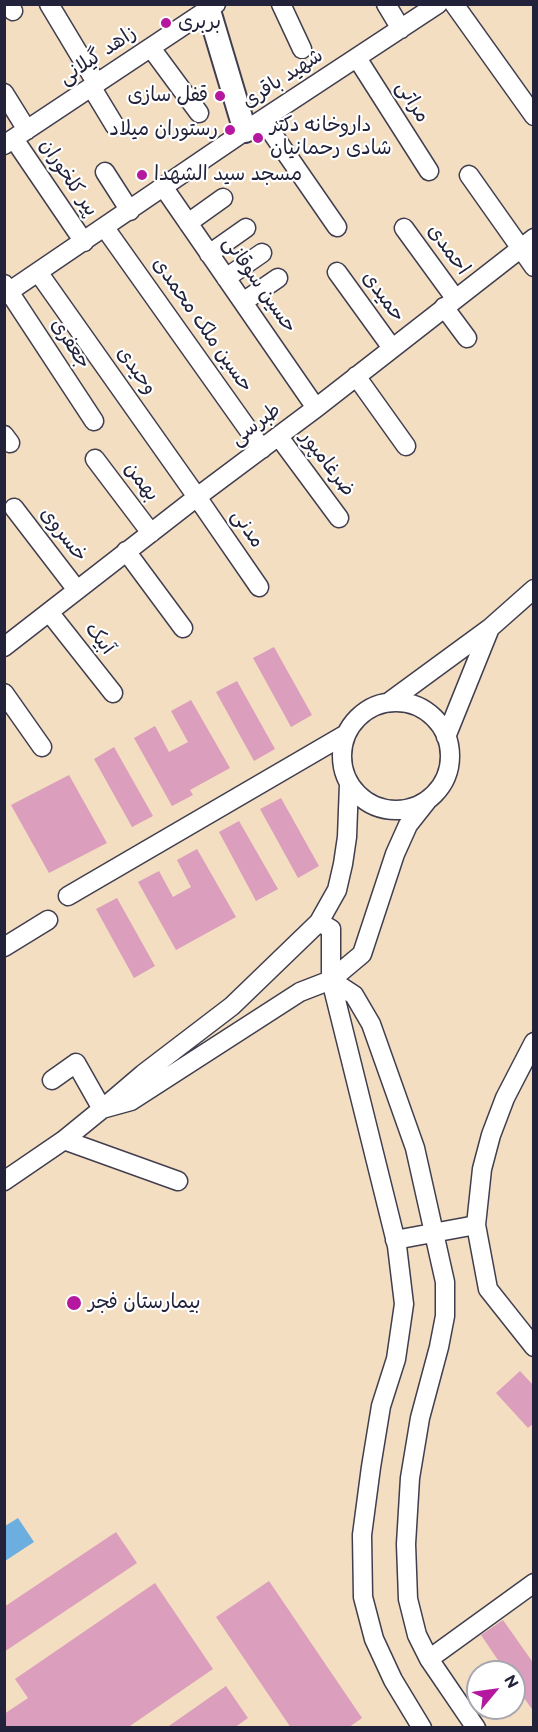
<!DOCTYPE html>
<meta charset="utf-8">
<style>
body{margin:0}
#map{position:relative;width:538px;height:1732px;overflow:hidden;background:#f3dec1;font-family:"Balsamiq Sans",sans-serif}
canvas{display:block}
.frame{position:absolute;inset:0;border:6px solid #22223b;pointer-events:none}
.north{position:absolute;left:466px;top:1660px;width:60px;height:60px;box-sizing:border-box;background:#fff;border:2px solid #a7a7b1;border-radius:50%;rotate:61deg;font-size:16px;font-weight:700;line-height:24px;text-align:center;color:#22223b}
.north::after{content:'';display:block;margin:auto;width:21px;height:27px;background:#b5179e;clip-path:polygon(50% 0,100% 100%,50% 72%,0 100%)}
</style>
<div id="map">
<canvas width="538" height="1732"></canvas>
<div class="frame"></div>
<div class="north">N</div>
</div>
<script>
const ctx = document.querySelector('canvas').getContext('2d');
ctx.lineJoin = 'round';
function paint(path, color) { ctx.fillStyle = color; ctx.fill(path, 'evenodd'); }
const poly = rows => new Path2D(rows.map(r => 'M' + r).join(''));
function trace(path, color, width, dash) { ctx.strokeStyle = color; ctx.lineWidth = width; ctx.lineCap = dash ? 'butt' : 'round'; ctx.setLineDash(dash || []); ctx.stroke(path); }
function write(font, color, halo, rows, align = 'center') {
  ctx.font = font + ' "Balsamiq Sans","Playpen Sans Arabic",sans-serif'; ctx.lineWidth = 4.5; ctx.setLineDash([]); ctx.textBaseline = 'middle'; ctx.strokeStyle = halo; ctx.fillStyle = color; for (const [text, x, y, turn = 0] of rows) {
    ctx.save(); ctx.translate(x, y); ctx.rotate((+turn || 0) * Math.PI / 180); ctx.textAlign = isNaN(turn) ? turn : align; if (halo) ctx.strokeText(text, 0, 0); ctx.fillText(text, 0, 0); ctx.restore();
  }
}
paint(poly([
 [18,1518,34,1542,5,1561,5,1526]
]), '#6daee1');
paint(poly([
 [274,647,312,715,291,727,253,658],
 [237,681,275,749,254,761,216,692],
 [191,700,230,768,190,790,193,795,172,806,134,738,155,726,169,752,188,742,171,711],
 [114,747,153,816,132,827,94,759],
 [69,775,107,843,49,873,11,805],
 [281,798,319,866,298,878,260,809],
 [239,821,278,889,256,901,219,832],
 [197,849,236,917,176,950,138,882,159,871,173,897,191,887,177,860],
 [117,898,155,966,134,978,96,909],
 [520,1371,534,1386,534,1423,528,1428,496,1393],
 [116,1532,137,1563,4,1652,4,1607],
 [269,1581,362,1718,348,1728,291,1728,216,1617],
 [155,1583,213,1669,127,1728,4,1728,4,1714,28,1698,15,1679],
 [503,1620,534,1664,534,1712,514,1684,514,1672,506,1672,481,1635],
 [226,1686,248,1718,234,1728,166,1728]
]), '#db9ebc');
const minor = poly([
 [9,4,13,11],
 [49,4,97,84],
 [281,4,302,49],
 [386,4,401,29],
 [454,4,534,116],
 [151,48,199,113],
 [357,58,429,171],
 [92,88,115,126],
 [4,93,27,130],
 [263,120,337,227],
 [14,139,84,242],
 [4,145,216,4],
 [105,172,130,211],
 [469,175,534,267],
 [164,188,316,408],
 [188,223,223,198],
 [105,228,262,449],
 [404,228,455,298],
 [209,254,246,228],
 [38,272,197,497,259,587],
 [337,272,392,348],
 [226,278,262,253],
 [4,284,94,421],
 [4,295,245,131,438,4],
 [243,302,278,278],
 [444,307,467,338],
 [356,376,406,446],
 [4,435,10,443],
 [279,437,339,518],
 [95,459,151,533],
 [14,508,77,590],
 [126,551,183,628],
 [49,612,113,693],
 [490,628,534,589],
 [4,647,197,497,316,408,534,238],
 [4,693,42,747],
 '342 756a54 54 0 1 1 108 0a54 54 0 1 1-108 0Z',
 [389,702,490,628,446,737],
 [349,784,347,837,343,864,337,890,319,922,331,929,331,980,397,1246,404,1304,396,1359,381,1406,371,1467,362,1535,363,1597,374,1639,393,1680,422,1728],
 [427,801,408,825,395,854,362,954,331,980,354,995,371,1024,415,1148,445,1282,445,1316,439,1347,420,1418,410,1478,406,1544,408,1599,417,1635,429,1659,476,1728],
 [68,896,346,734],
 [319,922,232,1006,143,1074,102,1109,131,1101,300,992,331,980],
 [4,947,48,920],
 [534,1042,505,1098,491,1135,482,1169,476,1225,488,1289,534,1347],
 [64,1140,178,1181],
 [4,1181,64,1140,102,1109,76,1063,52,1080],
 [395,1240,476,1225],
 [429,1659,534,1583]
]);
const major = poly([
 [207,4,245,131]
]);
trace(minor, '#413e4f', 21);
trace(major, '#413e4f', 26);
trace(minor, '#fff', 18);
trace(major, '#fff', 22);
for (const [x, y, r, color] of [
 [166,23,6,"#b5179e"],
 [220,96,6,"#b5179e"],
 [230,130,6,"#b5179e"],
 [258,138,6,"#b5179e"],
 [142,175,6,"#b5179e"],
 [74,1303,8,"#b5179e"]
]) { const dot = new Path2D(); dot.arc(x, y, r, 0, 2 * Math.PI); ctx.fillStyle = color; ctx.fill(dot); trace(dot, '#fff', 2); }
write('20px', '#22223b', '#fff', [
 ["بربری",178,23],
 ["قفل سازی",208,96,"right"],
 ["داروخانه دکتر",270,126],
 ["شادی رحمانیان",270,149],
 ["رستوران میلاد",218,130,"right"],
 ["مسجد سید الشهدا",154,175],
 ["بیمارستان فجر",88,1303]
], 'left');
write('20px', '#22223b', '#fff', [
 ["زاهد گیلانی",98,56,-34],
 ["شهید باقری",283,79,-33],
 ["مراتی",412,102,58],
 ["پیر کلخوران",68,178,56],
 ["احمدی",448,250,54],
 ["حسین سوقانی",259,285,55],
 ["حمیدی",383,297,54],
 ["حسین ملک محمدی",202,325,55],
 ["جعفری",70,344,57],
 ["وحیدی",136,371,55],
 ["طبرسی",256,425,-37],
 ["ضرغامپور",327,464,53],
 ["بهمن",141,482,53],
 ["مدنی",247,529,56],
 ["خسروی",63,535,52],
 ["آبیک",99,639,52]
]);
</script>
